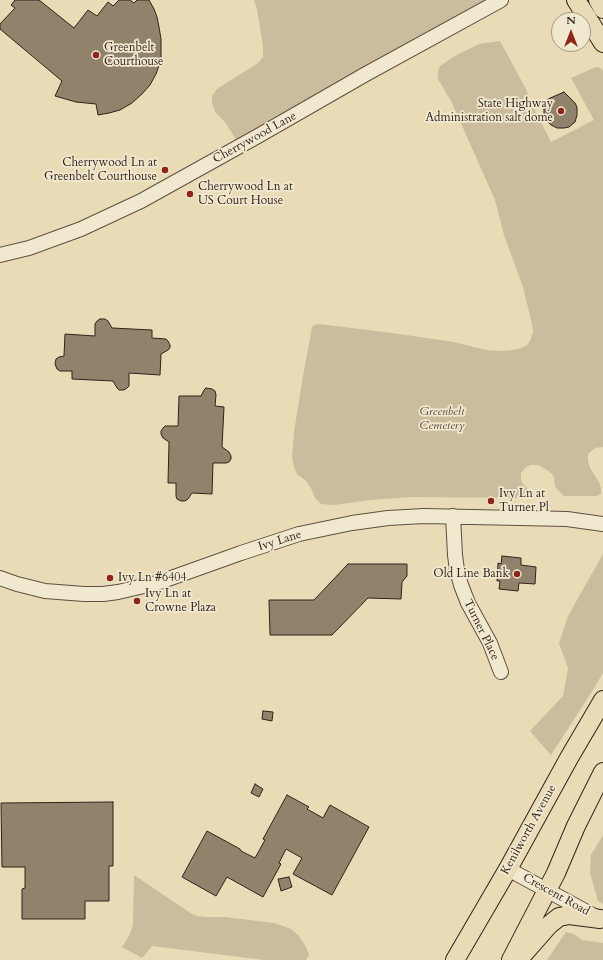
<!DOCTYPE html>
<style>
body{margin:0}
#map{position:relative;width:603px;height:960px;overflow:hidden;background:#e9dbb6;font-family:Cardo,serif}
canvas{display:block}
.north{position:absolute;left:551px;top:12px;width:40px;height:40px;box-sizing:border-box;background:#f1e8d0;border:1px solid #a49988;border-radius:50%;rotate:0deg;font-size:11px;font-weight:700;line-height:16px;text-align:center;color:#31221c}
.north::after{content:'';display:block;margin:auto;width:14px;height:18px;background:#8f2418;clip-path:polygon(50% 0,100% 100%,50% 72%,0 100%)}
</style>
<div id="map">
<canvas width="603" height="960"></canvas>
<div class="north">N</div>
</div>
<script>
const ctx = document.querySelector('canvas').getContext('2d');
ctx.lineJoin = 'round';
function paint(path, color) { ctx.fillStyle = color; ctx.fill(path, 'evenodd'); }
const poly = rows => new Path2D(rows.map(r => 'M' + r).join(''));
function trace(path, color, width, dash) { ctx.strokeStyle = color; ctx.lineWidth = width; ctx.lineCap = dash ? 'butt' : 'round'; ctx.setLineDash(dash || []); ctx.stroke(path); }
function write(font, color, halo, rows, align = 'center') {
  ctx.font = font + ' Cardo,serif'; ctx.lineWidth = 3.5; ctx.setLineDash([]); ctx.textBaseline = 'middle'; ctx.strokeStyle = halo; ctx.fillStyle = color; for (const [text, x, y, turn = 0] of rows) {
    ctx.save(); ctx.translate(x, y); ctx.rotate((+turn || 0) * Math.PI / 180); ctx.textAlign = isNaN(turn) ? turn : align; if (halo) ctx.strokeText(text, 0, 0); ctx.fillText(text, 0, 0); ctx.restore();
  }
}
paint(poly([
 [254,0,492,0,240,146,225,122,215,112,212,103,212,96,217,89,258,63,263,57,263,46,257,9],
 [500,41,527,91,529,99,551,142,594,120,571,78,596,67,600,68,603,71,603,447,595,448,588,454,588,461,590,468,599,482,601,488,601,494,596,496,564,496,555,487,554,477,552,474,547,470,538,465,531,465,526,467,521,473,521,480,523,484,527,488,529,493,527,496,522,498,412,497,370,500,334,505,321,504,315,498,311,488,306,481,297,474,294,467,292,457,294,432,303,376,312,327,315,325,319,324,392,333,454,342,486,350,502,351,514,350,521,348,527,345,530,341,533,332,532,324,523,287,504,235,495,200,452,103,438,79,438,71,440,66,453,57,479,44],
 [603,554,603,673,591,693,551,755,530,731,563,696,568,668,559,643,568,616],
 [603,835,603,904,598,901,590,873,591,855],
 [134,875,192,914,197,916,205,917,225,917,274,923,291,929,299,936,306,947,309,955,306,960,264,960,152,946,142,958,122,947,129,936,133,925],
 [566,932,574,934,582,940,603,943,603,960,547,960]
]), '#cabc9c');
const building = poly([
 [15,0,39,0,74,28,88,10,97,16,108,2,113,6,119,0,130,0,134,3,137,0,149,0,154,9,157,17,159,27,161,39,161,60,156,74,150,85,142,94,132,103,120,110,109,113,98,115,96,104,76,102,55,96,62,81,0,29,0,24,15,8,11,5,15,0],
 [564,92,575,103,577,107,577,115,575,122,569,127,564,128,557,128,551,125,546,120,544,114,544,107,548,99,564,92],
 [100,319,105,319,108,321,112,328,152,330,152,338,166,339,168,341,170,345,170,348,168,350,161,354,160,375,129,373,129,386,127,388,124,390,119,390,117,388,113,381,72,379,72,371,60,371,57,369,55,364,56,359,59,357,64,356,65,334,95,336,95,324,97,321,100,319],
 [206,388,212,389,215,391,216,395,215,406,224,407,222,447,229,452,231,456,231,459,229,462,226,463,213,463,212,494,192,493,188,499,185,501,181,501,177,499,176,496,176,483,168,483,169,442,163,438,161,434,161,431,163,428,165,426,178,426,179,396,201,396,204,390,206,388],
 [502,556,521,558,521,565,536,567,535,584,519,583,518,591,499,589,500,581,497,581,498,563,501,564,502,556],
 [348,564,407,564,407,576,402,582,401,599,368,598,332,635,270,635,269,600,314,600,348,564],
 [263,711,273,712,272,721,262,719,263,711],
 [255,784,263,789,259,797,251,793,255,784],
 [287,795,309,807,307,809,323,818,330,805,369,827,332,895,293,874,302,858,286,849,279,863,281,864,263,897,227,877,216,896,182,877,207,831,240,849,241,851,255,858,265,840,263,839,287,795],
 [113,802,113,866,109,866,109,901,85,901,85,919,22,919,22,889,25,888,25,867,2,867,1,803,113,802],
 [289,877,292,887,281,891,278,879,289,877]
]);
paint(building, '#91826c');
trace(building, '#31221c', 1);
const minor = poly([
 [0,255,29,248,81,229,141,201,258,136,366,74,501,0],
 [453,516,455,555,457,570,461,585,468,603,490,643,501,672],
 [0,578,17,584,45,591,84,594,103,594,118,592,157,583,241,553,299,534,352,523,388,518,424,516,567,519,603,524],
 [508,869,596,917]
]);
const major = poly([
 [576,0,603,43],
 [598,0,603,9],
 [519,959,549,925,559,917,569,915,600,919],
 [455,960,508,869,569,758,603,700],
 [511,960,556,873,576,826,603,772]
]);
trace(minor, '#5f5042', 16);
trace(major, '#31221c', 20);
trace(minor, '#f1e8d0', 14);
trace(major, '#e9dbb6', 18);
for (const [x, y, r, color] of [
 [96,55,4,"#8f2418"],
 [561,111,4,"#8f2418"],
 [165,170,4,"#8f2418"],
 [190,194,4,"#8f2418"],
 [491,501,4,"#8f2418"],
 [517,574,4,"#8f2418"],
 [110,578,4,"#8f2418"],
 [137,601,4,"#8f2418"]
]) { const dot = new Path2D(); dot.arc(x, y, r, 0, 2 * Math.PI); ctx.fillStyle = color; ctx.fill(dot); trace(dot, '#f1e8d0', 1.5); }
write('12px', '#31221c', '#f1e8d0', [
 ["Greenbelt",104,48],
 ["Courthouse",104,62],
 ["State Highway",553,104,"right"],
 ["Administration salt dome",553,118,"right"],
 ["Cherrywood Ln at",157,163,"right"],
 ["Greenbelt Courthouse",157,177,"right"],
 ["Cherrywood Ln at",198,187],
 ["US Court House",198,201],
 ["Ivy Ln at",499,494],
 ["Turner Pl",499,508],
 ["Old Line Bank",509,574,"right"],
 ["Ivy Ln #6404",118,578],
 ["Ivy Ln at",145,594],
 ["Crowne Plaza",145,608]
], 'left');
write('12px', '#31221c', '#f1e8d0', [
 ["Cherrywood Lane",255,138,-29],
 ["Ivy Lane",280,541,-17],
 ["Turner Place",481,630,64],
 ["Kenilworth Avenue",529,830,-61],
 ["Crescent Road",556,895,29]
]);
write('italic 12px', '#57483c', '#f1e8d0', [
 ["Greenbelt",442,412],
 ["Cemetery",442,426]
]);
</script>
